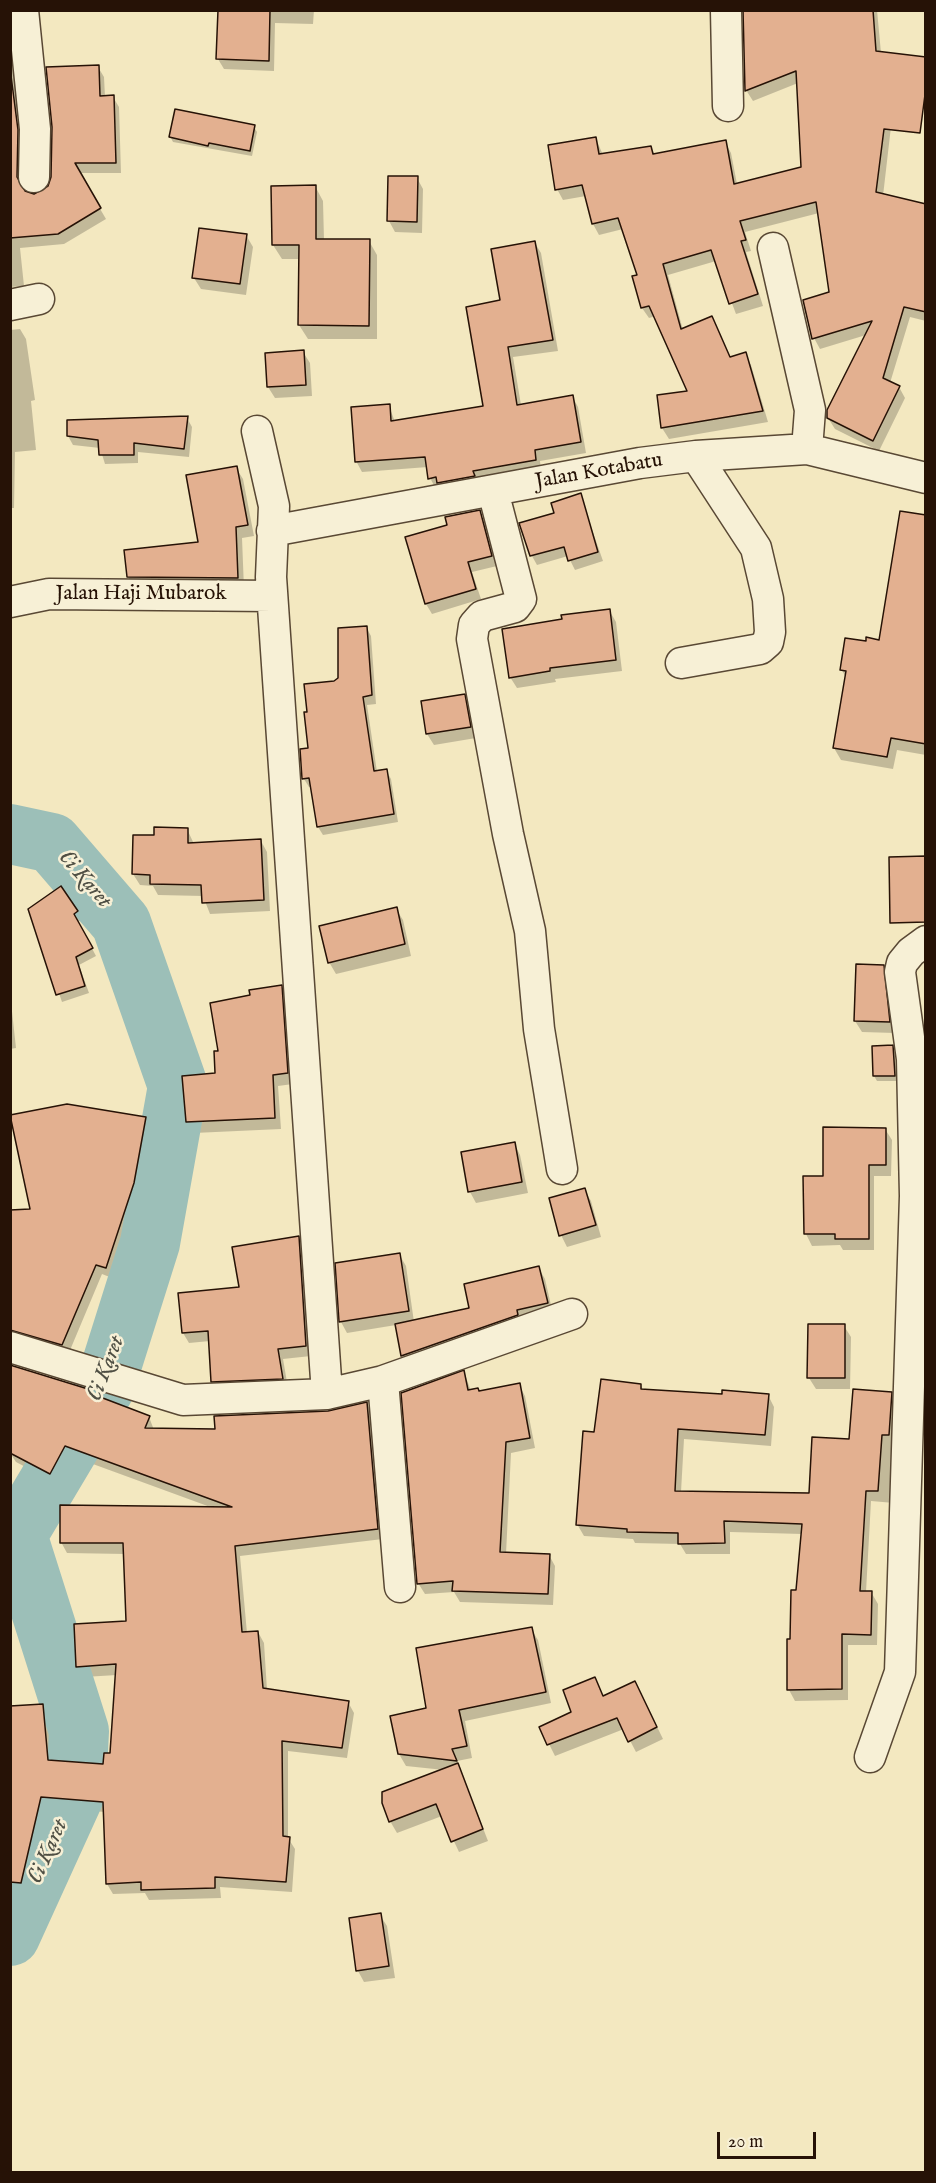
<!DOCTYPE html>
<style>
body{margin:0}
#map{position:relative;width:936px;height:2183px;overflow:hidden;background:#f3e8c0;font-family:"IM FELL English",serif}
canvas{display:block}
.frame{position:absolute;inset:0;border:12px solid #261206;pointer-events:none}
.scale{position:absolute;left:717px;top:2132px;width:99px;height:27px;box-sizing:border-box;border:3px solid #261206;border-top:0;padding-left:8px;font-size:18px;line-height:21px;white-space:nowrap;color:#261206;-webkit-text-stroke:4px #f7f0d6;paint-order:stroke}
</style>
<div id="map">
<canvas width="936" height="2183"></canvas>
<div class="frame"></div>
<div class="scale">20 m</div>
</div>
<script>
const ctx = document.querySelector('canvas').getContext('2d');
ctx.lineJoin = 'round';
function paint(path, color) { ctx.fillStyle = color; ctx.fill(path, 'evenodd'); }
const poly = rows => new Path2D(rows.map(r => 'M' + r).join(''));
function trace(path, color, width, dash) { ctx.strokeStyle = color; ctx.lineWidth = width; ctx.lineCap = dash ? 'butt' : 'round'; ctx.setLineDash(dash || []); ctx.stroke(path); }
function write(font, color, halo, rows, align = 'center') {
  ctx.font = font + ' "IM FELL English",serif'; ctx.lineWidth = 5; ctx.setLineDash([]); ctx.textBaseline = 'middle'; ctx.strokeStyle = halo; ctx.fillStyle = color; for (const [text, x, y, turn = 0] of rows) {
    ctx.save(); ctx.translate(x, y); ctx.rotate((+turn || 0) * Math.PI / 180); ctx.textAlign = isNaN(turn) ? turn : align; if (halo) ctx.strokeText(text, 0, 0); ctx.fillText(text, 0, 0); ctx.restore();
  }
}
paint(poly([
 [10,10,23,141,22,189,33,196,50,187,98,67,104,77,105,97,113,97,119,107,121,173,79,173,106,219,64,244,20,248,24,286,10,287],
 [220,10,314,10,313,24,275,23,274,71,224,69,218,59],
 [745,10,877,10,881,53,898,66,883,196,926,206,926,321,910,317,890,383,899,387,905,398,879,451,835,429,828,418,866,335,820,349,814,338,831,293,819,213,745,232,751,251,746,252,763,306,736,314,716,261,668,275,683,330,711,317,731,358,745,354,751,365,768,422,669,439,662,428,658,396,689,392,656,316,649,318,642,308,639,276,623,229,599,235,593,224,586,196,563,200,557,189,596,139,603,155,651,147,655,155,725,142,731,153,737,184,802,168,798,83,753,101,746,90],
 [254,127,257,132,252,156,173,142,170,136],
 [417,178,423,189,422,233,395,232,389,221],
 [315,186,323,201,324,240,369,241,377,255,377,339,308,339,299,325,300,259,282,259,273,245],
 [246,235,253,247,246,295,201,289,194,278],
 [535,243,541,253,558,351,513,357,521,405,572,396,578,407,586,453,540,461,541,471,436,489,430,478,428,467,362,472,356,461,389,406,395,422,485,407,502,301],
 [20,329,26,339,35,400,31,401,36,450,15,452,14,508,10,508,10,330],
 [303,352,310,363,312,396,275,398,268,387],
 [187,418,192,427,189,457,138,452,138,463,105,464,100,448,73,445,68,436],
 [236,468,243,479,254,536,242,538,244,589,135,588,128,577,200,544],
 [580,495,603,561,575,570,568,556,537,565,527,547,521,524,555,514],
 [479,512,485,522,497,566,472,572,481,599,432,614,426,604,407,538,449,526],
 [609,610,616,622,622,671,555,679,556,682,517,688,510,677],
 [366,627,371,636,376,704,367,705,377,772,386,770,391,779,398,822,323,835,318,827,312,787,309,787,304,779,302,750,310,749,308,713,339,679],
 [926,647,926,755,897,750,893,769,841,760,834,748,846,678,842,670],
 [464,695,470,707,476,738,434,745,427,734,422,702],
 [187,829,194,844,261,841,267,852,270,911,210,914,203,896,158,895,153,886,140,885,133,874,155,837],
 [60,888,82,920,78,922,96,956,79,965,89,993,62,1002,30,909],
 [396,909,403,920,411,956,336,974,329,962],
 [883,966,890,978,895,1033,862,1032,855,1021],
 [281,987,287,998,293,1084,278,1086,281,1129,194,1133,187,1122,217,1074,252,997],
 [10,993,16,1048,10,1049],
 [892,1047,895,1052,897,1081,877,1081,874,1076],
 [145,1118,151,1129,139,1194,112,1278,102,1274,68,1355,10,1342,10,1211,32,1211],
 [885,1129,892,1140,891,1176,874,1176,874,1250,843,1250,840,1245,812,1246,806,1234,805,1178,824,1177],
 [514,1143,520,1155,528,1193,476,1203,470,1192],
 [584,1189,591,1201,601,1237,567,1247,561,1235],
 [298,1238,304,1248,311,1356,283,1359,288,1388,219,1391,213,1381,210,1341,189,1343,183,1333,240,1288],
 [399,1254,406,1266,414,1322,471,1309,538,1267,545,1279,553,1314,409,1367,402,1356,396,1325,347,1333,341,1322],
 [844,1326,851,1337,850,1389,816,1389,809,1378],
 [464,1372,471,1391,479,1392,519,1385,525,1396,535,1448,511,1453,506,1554,549,1555,555,1566,553,1605,460,1602,454,1592,425,1594,418,1583],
 [641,1385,643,1390,723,1396,768,1395,774,1407,771,1446,684,1439,681,1492,810,1494,891,1393,897,1405,894,1503,871,1501,866,1592,871,1592,878,1604,877,1645,848,1645,848,1700,795,1701,789,1690,802,1534,730,1532,730,1554,686,1554,680,1544,635,1543,633,1539,584,1536,577,1524,595,1433],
 [87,1390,90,1395,149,1417,154,1430,217,1430,367,1404,373,1414,383,1539,240,1556,247,1633,258,1632,264,1643,267,1690,348,1702,354,1713,347,1758,288,1751,288,1838,295,1849,292,1892,220,1887,221,1898,149,1900,145,1893,113,1894,107,1884,105,1812,47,1807,33,1868,10,1863,42,1705,48,1716,52,1762,105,1766,112,1755,117,1675,84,1677,78,1666,127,1622,125,1554,67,1553,61,1542,213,1508,71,1456,56,1483,16,1462,10,1453],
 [926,1458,926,1495,924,1493],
 [531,1629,538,1640,551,1703,465,1721,472,1758,457,1761,488,1841,459,1852,442,1816,397,1833,390,1821,444,1770,406,1766,399,1754,428,1709],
 [595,1679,604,1697,641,1694,663,1739,636,1752,624,1729,555,1756,541,1728,573,1713],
 [380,1915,387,1926,395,1978,364,1982,358,1971]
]), '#0003');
trace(poly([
 [10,834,52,843,121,923,178,1086,150,1243,104,1389,17,1535,79,1731,76,1791,10,1936]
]), '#9cbfb8', 60);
const building = poly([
 [218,10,270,10,269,61,216,59,218,10],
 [743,10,873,10,876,51,926,57,926,87,920,133,884,129,876,192,926,204,926,312,904,307,883,378,900,386,873,441,827,418,827,410,872,321,812,339,803,300,829,292,816,202,740,221,746,240,741,241,758,294,729,304,711,250,663,264,681,329,712,316,730,357,746,352,763,411,661,428,657,395,687,391,649,306,641,308,632,276,637,275,618,218,592,224,582,185,555,190,548,145,596,137,599,154,651,146,653,154,726,140,734,184,801,167,796,71,745,91,743,10],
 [99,65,100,96,114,95,116,163,75,163,101,208,58,234,10,238,10,68,18,130,17,177,25,191,34,194,48,186,51,177,52,127,46,67,99,65],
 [175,109,255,125,250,151,209,143,208,146,169,137,175,109],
 [388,176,418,176,417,222,387,221,388,176],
 [316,185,316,239,370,239,369,326,298,325,299,245,272,245,271,186,316,185],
 [199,228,247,234,240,284,192,278,199,228],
 [535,241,553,340,508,347,517,405,573,395,581,442,535,450,536,460,473,471,475,476,437,483,436,477,428,479,425,457,355,462,351,407,390,404,391,421,483,406,466,307,500,300,491,249,535,241],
 [304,350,306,385,267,387,265,353,304,350],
 [188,416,184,449,134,443,134,455,99,455,98,440,67,436,67,420,188,416],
 [237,466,248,525,236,527,238,578,127,577,124,550,198,542,186,475,237,466],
 [581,493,598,552,568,561,564,547,530,556,519,523,554,513,551,503,581,493],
 [480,510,492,556,468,562,476,589,425,604,405,537,447,525,445,517,480,510],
 [900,511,926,515,926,744,891,738,887,757,833,748,846,671,840,670,845,638,866,641,866,637,879,640,900,511],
 [610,609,616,660,550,668,550,671,509,678,502,629,562,619,561,615,610,609],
 [367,626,372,695,363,697,374,771,387,769,394,814,317,827,309,778,302,779,300,749,308,748,304,712,307,712,304,684,334,681,338,678,338,628,367,626],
 [465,694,471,727,426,734,421,701,465,694],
 [154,827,188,828,188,843,261,839,264,900,202,903,201,885,150,884,150,875,132,874,133,835,154,835,154,827],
 [926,856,926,922,890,923,889,857,926,856],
 [61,886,78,911,74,914,93,948,76,957,85,986,56,995,28,909,61,886],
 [397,907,405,944,328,963,319,926,397,907],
 [856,964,884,965,890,1022,854,1021,856,964],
 [282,985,288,1073,273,1075,275,1118,186,1122,182,1076,215,1073,214,1051,218,1051,210,1003,250,995,249,990,282,985],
 [893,1045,895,1076,873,1076,872,1046,893,1045],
 [67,1104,146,1117,134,1183,106,1268,96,1265,62,1345,10,1330,10,1210,30,1209,10,1115,67,1104],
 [823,1127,886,1128,886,1165,869,1165,869,1239,835,1239,835,1234,804,1234,803,1176,823,1176,823,1127],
 [515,1142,522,1182,468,1192,461,1152,515,1142],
 [585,1188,596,1225,559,1236,549,1198,585,1188],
 [299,1236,306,1346,278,1349,283,1379,211,1382,208,1331,182,1333,178,1293,239,1287,232,1247,299,1236],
 [400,1253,409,1311,339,1322,335,1263,400,1253],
 [539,1266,548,1303,517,1310,518,1315,401,1356,395,1324,469,1308,464,1284,539,1266],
 [808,1324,845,1324,845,1378,807,1378,808,1324],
 [10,1365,88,1389,87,1392,150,1416,145,1428,215,1429,214,1416,328,1411,367,1402,378,1529,235,1546,242,1632,258,1631,263,1688,349,1701,342,1748,282,1741,283,1836,290,1837,286,1882,215,1877,215,1888,141,1890,141,1882,106,1884,103,1802,41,1797,21,1883,10,1882,10,1706,43,1704,48,1760,103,1764,104,1753,110,1753,116,1664,76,1667,74,1624,126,1621,123,1543,60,1543,60,1505,232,1507,65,1446,50,1474,10,1453,10,1365],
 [464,1370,468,1390,478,1388,479,1391,520,1383,530,1438,506,1442,500,1552,550,1554,548,1594,452,1591,453,1581,417,1584,401,1393,464,1370],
 [601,1379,641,1384,641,1389,722,1394,722,1390,769,1394,765,1435,678,1429,675,1491,809,1493,812,1437,849,1439,853,1389,892,1392,889,1435,882,1435,878,1491,866,1491,860,1591,872,1591,871,1635,842,1634,842,1689,787,1690,787,1639,790,1639,791,1590,796,1590,802,1524,724,1521,725,1543,678,1544,678,1533,627,1532,627,1529,576,1525,583,1431,594,1432,601,1379],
 [532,1627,546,1692,459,1710,467,1746,452,1749,457,1761,398,1754,390,1716,426,1708,416,1648,532,1627],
 [595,1677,603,1696,635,1681,657,1727,628,1742,617,1718,547,1745,539,1727,571,1712,563,1690,595,1677],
 [458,1763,483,1829,451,1842,436,1804,389,1822,382,1803,382,1792,458,1763],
 [381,1913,389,1966,356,1971,349,1918,381,1913]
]);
paint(building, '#e3b090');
trace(building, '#261206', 1.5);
const street = poly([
 [23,10,35,129,34,177],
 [726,10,728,106],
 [773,248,810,410,807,449],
 [10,305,39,299],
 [257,431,274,506,271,577,327,1394],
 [493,491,521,599,515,607,482,616,474,625,472,639,508,834,530,931,539,1029,562,1169],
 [272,531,640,463,696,456,807,449,926,478],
 [10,602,49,594,272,596],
 [681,663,760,649,768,642,770,632,768,599,756,548,696,456],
 [10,1347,183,1400,327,1394,383,1381,400,1587],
 [383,1381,572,1314],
 [870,1757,900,1672,915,1196,912,1059,900,972,902,963,911,952,926,941]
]);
trace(street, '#594834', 33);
trace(street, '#f7f0d6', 30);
write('21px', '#261206', '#f7f0d6', [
 ["Jalan Kotabatu",599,472,-10],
 ["Jalan Haji Mubarok",141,595]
]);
write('italic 22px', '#4f4f44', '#f7f0d6', [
 ["Ci Karet",84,880,49],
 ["Ci Karet",107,1369,-69],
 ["Ci Karet",49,1852,-66]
]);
</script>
